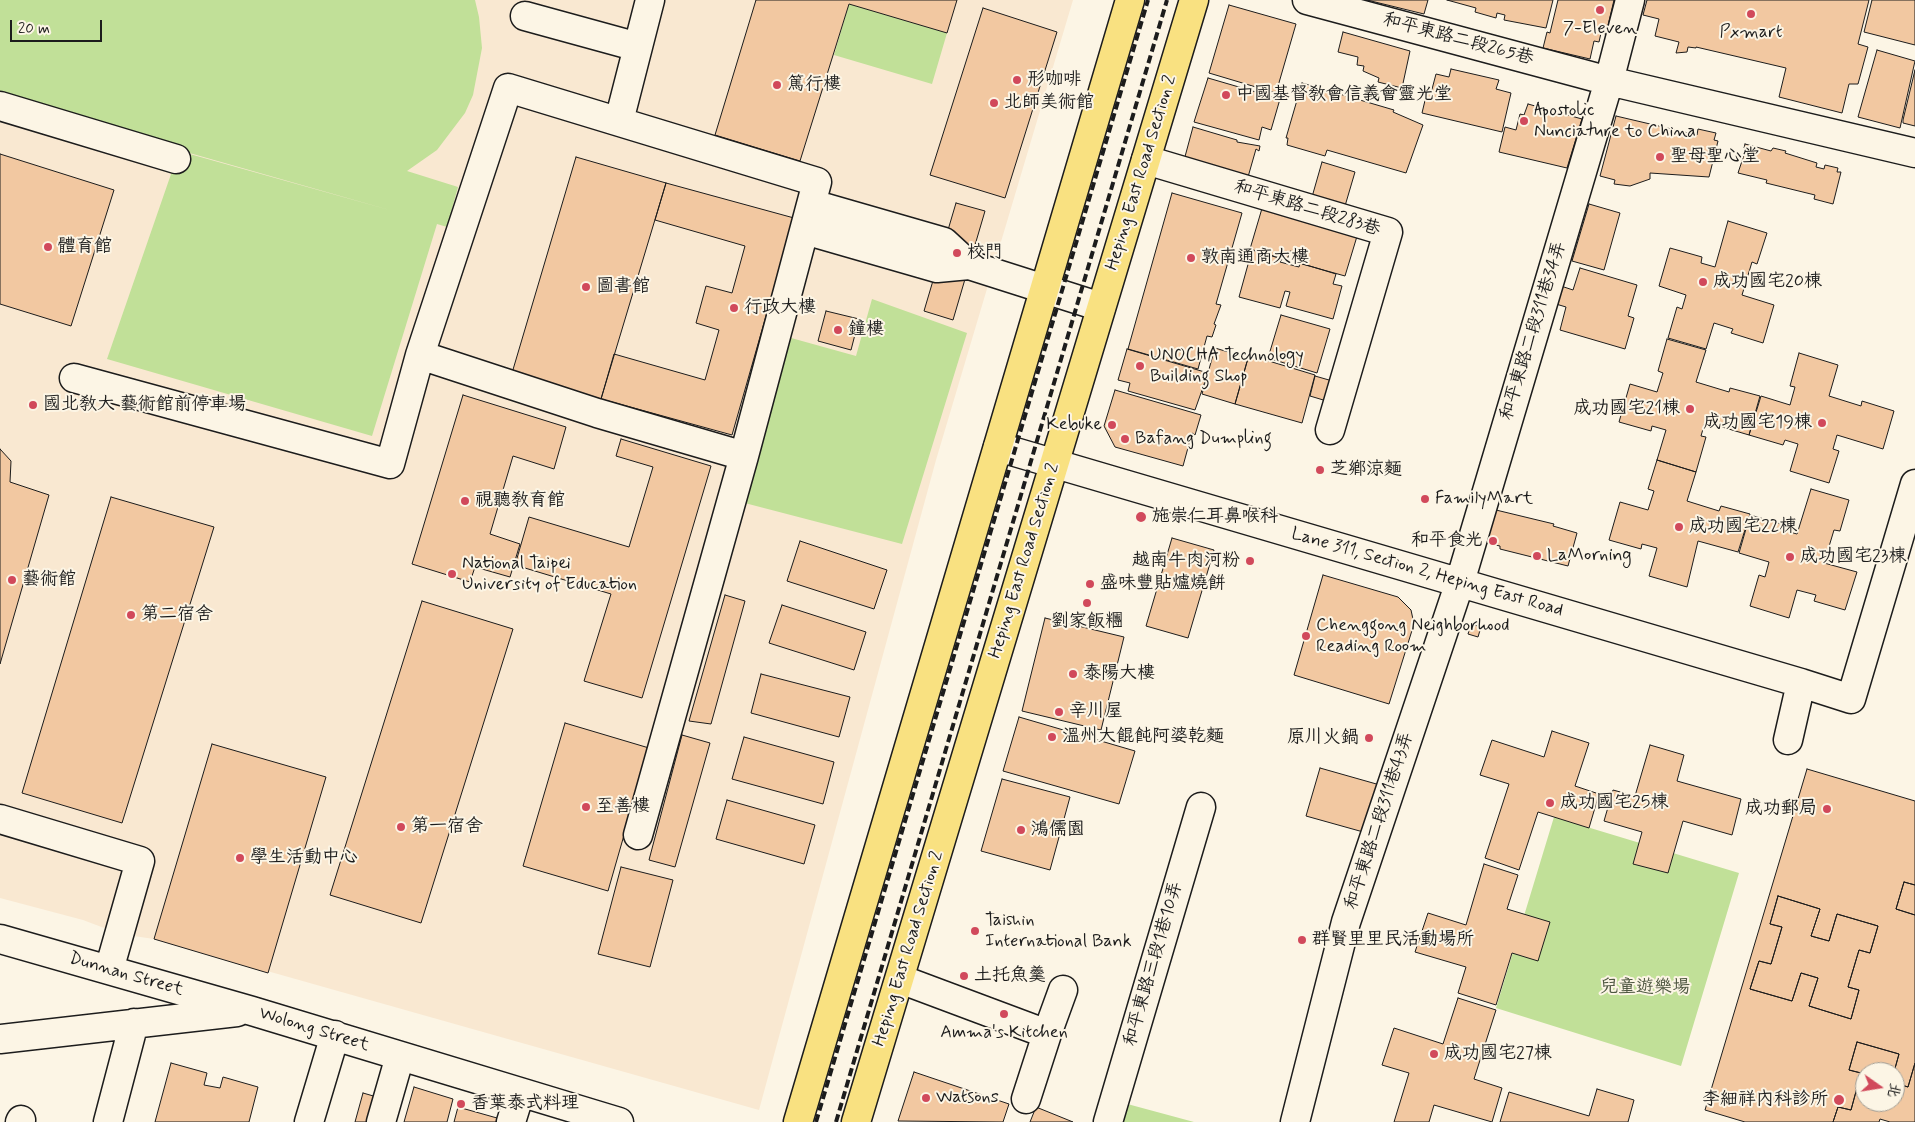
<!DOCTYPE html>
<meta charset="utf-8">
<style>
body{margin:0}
#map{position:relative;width:1915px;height:1122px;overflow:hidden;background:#fcf5e5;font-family:Mynerve,"LXGW WenKai TC",sans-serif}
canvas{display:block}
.north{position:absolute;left:1855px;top:1062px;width:50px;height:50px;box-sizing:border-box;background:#fcf5e5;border:1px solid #a29e95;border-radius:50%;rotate:103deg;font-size:14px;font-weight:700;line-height:20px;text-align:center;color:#1c1c1c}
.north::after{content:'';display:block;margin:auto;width:18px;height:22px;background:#d1495b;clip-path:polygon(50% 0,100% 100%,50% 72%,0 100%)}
.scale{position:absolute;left:10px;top:20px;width:92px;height:22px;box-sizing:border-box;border:2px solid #1c1c1c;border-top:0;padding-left:6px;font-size:15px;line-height:18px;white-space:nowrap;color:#1c1c1c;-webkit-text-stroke:4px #fcf5e5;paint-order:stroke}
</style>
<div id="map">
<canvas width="1915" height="1122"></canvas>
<div class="north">北</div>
<div class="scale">20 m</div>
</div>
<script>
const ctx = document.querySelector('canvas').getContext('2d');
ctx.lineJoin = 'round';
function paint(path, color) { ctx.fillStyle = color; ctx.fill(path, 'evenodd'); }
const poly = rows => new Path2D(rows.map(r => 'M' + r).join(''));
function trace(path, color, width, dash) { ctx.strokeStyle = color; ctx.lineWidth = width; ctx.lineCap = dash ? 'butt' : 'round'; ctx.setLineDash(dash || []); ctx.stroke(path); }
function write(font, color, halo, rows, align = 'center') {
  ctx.font = font + ' Mynerve,"LXGW WenKai TC",sans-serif'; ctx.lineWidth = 4; ctx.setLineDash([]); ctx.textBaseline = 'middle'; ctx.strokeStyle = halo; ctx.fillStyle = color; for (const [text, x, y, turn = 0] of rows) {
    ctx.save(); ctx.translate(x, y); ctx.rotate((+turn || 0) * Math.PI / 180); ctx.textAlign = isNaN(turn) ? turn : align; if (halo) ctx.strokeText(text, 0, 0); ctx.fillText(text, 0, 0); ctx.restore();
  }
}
paint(poly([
 [0,0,1073,0,936,460,759,1110,154,939,120,934,83,920,0,898]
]), '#f9e8d1');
paint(poly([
 [0,0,475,0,479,17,482,48,473,95,465,113,437,150,407,171,458,187,447,227,437,224,372,436,107,359,179,151,393,211,0,99],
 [849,4,947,33,932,84,834,55],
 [872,299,967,333,902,544,737,501,784,336,856,356],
 [1554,817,1739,873,1681,1066,1496,1008],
 [1120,1102,1194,1122,1115,1122]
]), '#c1e098');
const building = poly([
 [756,0,957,0,947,33,849,4,800,161,715,135,756,0],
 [1367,0,1428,0,1424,14,1367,0],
 [1447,0,1553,0,1546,28,1504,20,1505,15,1497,13,1496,18,1475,12,1476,8,1447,0],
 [1558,0,1614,0,1606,34,1601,33,1599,42,1594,41,1590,59,1543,48,1547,32,1550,33,1558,0],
 [1647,0,1869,0,1858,44,1868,47,1858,84,1849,84,1842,113,1779,97,1786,68,1696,47,1696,48,1688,47,1687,52,1676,53,1679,42,1655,36,1659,19,1643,15,1647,0],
 [1872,0,1915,0,1915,45,1864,32,1872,0],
 [1229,5,1296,24,1276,93,1209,73,1229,5],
 [983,8,1057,32,1005,198,930,175,983,8],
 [1343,32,1410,51,1402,88,1378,82,1379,78,1363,71,1364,66,1357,65,1358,57,1338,52,1343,32],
 [1877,50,1915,61,1900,128,1858,117,1877,50],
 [1451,69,1499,80,1496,89,1511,93,1502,132,1422,113,1427,92,1431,93,1436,74,1449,77,1451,69],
 [1915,70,1915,126,1903,123,1903,120,1915,70],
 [1208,78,1280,99,1271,130,1262,127,1259,140,1194,122,1208,78],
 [1302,83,1394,110,1393,112,1423,125,1406,173,1327,150,1325,156,1287,145,1288,138,1286,138,1302,83],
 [1528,104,1582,119,1567,168,1499,152,1505,127,1516,130,1520,114,1524,115,1528,104],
 [1616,116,1697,135,1698,129,1716,133,1714,140,1718,141,1709,177,1650,173,1650,179,1630,186,1614,184,1615,180,1600,176,1616,116],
 [1193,127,1237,140,1237,142,1260,146,1259,151,1256,149,1248,177,1183,164,1193,127],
 [1745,144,1771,151,1773,148,1786,151,1785,153,1817,163,1816,167,1824,169,1825,165,1838,168,1837,172,1841,172,1833,204,1814,199,1815,195,1766,183,1767,180,1738,173,1746,149,1744,148,1745,144],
 [0,154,114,190,71,326,0,304,0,154],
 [576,157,666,183,601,399,512,373,576,157],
 [1322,162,1355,172,1345,206,1312,197,1322,162],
 [666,183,794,218,732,435,601,399,614,354,705,380,719,330,696,323,706,286,732,293,745,246,655,220,666,183],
 [1172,193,1242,213,1216,304,1221,305,1214,324,1216,325,1212,337,1207,336,1198,369,1128,349,1172,193],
 [956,203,985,211,953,320,924,311,956,203],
 [1589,204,1620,213,1604,270,1572,261,1589,204],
 [1263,205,1358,233,1345,276,1302,264,1305,255,1290,251,1287,260,1250,249,1263,205],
 [1728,221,1767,233,1757,264,1752,262,1742,295,1774,305,1763,343,1731,333,1733,329,1714,323,1706,349,1668,338,1677,307,1682,309,1686,295,1659,286,1670,248,1702,257,1701,263,1715,267,1728,221],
 [1252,250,1282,259,1280,262,1299,267,1300,263,1336,274,1333,284,1342,286,1333,319,1286,306,1290,292,1285,291,1280,308,1239,297,1252,250],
 [1580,268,1637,285,1628,316,1634,318,1625,349,1560,330,1566,307,1556,304,1561,286,1573,290,1580,268],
 [826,311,859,319,851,350,818,341,826,311],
 [1281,315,1330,329,1317,373,1268,358,1281,315],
 [1667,339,1706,350,1696,382,1729,392,1730,388,1760,396,1749,435,1705,422,1701,436,1706,437,1696,472,1657,460,1666,430,1652,426,1651,431,1619,422,1630,384,1657,392,1663,373,1658,371,1667,339],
 [1215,348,1248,358,1235,404,1202,394,1215,348],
 [1127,349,1208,373,1195,410,1128,391,1130,383,1118,380,1127,349],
 [1799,353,1838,365,1829,396,1861,406,1862,401,1894,411,1883,449,1837,435,1833,449,1839,451,1829,483,1790,471,1798,444,1785,440,1783,445,1749,435,1761,396,1790,405,1795,387,1790,386,1799,353],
 [1249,355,1315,375,1302,423,1235,404,1249,355],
 [1315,376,1336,382,1330,402,1310,396,1315,376],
 [1115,390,1201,415,1195,435,1192,433,1183,466,1115,447,1104,426,1115,390],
 [463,395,566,427,554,469,513,456,490,534,520,544,510,577,475,567,470,582,412,564,463,395],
 [621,439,711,466,642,698,584,681,611,594,515,565,529,517,629,547,653,467,616,456,621,439],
 [0,449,11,461,10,482,49,495,0,664,0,449],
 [1657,460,1696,472,1687,501,1719,511,1721,506,1750,514,1738,552,1698,541,1687,587,1649,576,1657,548,1642,544,1641,549,1609,540,1620,502,1648,510,1654,491,1648,489,1657,460],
 [1811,489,1849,500,1840,531,1834,530,1824,563,1857,572,1845,610,1814,601,1816,595,1797,590,1789,618,1750,606,1759,575,1765,577,1769,562,1739,553,1750,515,1785,525,1783,530,1797,534,1811,489],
 [111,497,214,527,122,823,22,793,111,497],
 [1496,510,1554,524,1553,526,1577,533,1568,566,1500,549,1500,546,1486,543,1496,510],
 [1172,538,1214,550,1188,638,1146,626,1172,538],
 [800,541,887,570,874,609,787,581,800,541],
 [1323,575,1398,597,1411,610,1414,624,1389,704,1294,675,1323,575],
 [725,595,745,601,711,724,689,721,725,595],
 [422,601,513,629,421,923,330,895,422,601],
 [782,605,866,632,854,670,769,643,782,605],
 [1045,618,1124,637,1101,730,1022,711,1045,618],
 [1471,624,1481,627,1478,637,1468,634,1471,624],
 [761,674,850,697,839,737,751,713,761,674],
 [1019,717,1135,751,1119,804,1003,771,1019,717],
 [565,723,649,748,608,891,523,866,565,723],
 [1552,731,1589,743,1575,786,1599,794,1589,828,1538,812,1519,870,1485,858,1509,784,1480,775,1492,740,1544,757,1552,731],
 [682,735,710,743,675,867,649,860,682,735],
 [744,737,834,762,823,804,732,779,744,737],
 [212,744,326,777,268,973,154,939,212,744],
 [1650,745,1684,755,1677,781,1741,799,1732,835,1683,821,1668,873,1633,864,1642,832,1604,821,1613,790,1635,796,1650,745],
 [1320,768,1387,787,1374,835,1306,816,1320,768],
 [1807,769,1915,801,1915,885,1904,882,1896,909,1915,915,1915,1063,1908,1087,1895,1083,1894,1072,1899,1054,1857,1042,1849,1070,1861,1073,1851,1110,1838,1107,1833,1122,1745,1122,1705,1110,1807,769],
 [1778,896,1820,909,1811,936,1829,941,1837,914,1878,926,1870,953,1859,950,1848,987,1859,990,1851,1019,1809,1006,1818,978,1801,973,1792,1001,1750,989,1759,961,1771,964,1782,927,1770,924,1778,896],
 [1002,779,1070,797,1050,870,981,851,1002,779],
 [727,800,815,825,804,864,716,839,727,800],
 [1484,864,1518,875,1507,909,1550,922,1538,961,1512,953,1496,1005,1458,993,1466,967,1415,952,1428,913,1466,925,1484,864],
 [621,867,673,880,650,967,598,954,621,867],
 [1904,882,1915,885,1915,915,1896,909,1904,882],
 [1778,896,1820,909,1811,936,1829,941,1837,914,1878,926,1870,953,1859,950,1848,987,1859,990,1851,1019,1809,1006,1818,978,1801,973,1792,1001,1750,989,1759,961,1771,964,1782,927,1770,924,1778,896],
 [1458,998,1496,1010,1474,1079,1502,1088,1492,1122,1434,1105,1429,1122,1394,1122,1409,1073,1382,1065,1394,1028,1443,1044,1458,998],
 [1857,1042,1899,1054,1894,1072,1865,1072,1865,1102,1895,1102,1895,1083,1908,1087,1915,1063,1915,1122,1890,1122,1880,1119,1879,1122,1833,1122,1838,1107,1851,1110,1861,1073,1849,1070,1857,1042],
 [171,1063,207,1073,204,1085,220,1088,223,1077,258,1087,249,1122,155,1122,171,1063],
 [914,1072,1009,1104,1003,1122,898,1121,914,1072],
 [414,1087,453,1099,447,1122,404,1122,414,1087],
 [1597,1089,1634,1100,1628,1122,1500,1122,1509,1092,1589,1116,1597,1089],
 [363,1093,394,1102,389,1122,355,1122,363,1093],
 [458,1107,497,1118,496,1122,454,1122,458,1107],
 [1036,1107,1073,1122,1030,1122,1036,1107]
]);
paint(building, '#f2c8a1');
trace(building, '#1c1c1c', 1);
const minor = poly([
 [1307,0,1609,81,1915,153],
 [525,16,638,47],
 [0,106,176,159],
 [619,121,650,0],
 [1146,160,1388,232,1330,430],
 [812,204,944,242,969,265],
 [805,230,937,268,969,265,1101,307],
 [74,378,390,464,420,355,508,88,817,182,744,456,597,413,420,355],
 [998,447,1801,683,1788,740],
 [1801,683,1851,699,1915,484],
 [0,819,140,861,109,970],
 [638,835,744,456],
 [0,939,252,1011,619,1122],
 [900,979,1047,1034,1063,990],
 [0,1039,237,1012],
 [1026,1099,1047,1034],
 [20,1122,21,1120],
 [108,1122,134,1023],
 [309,1122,335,1035],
 [381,1122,400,1056],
 [511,1122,520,1093],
 [1108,1122,1201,807],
 [1295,1122,1346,922,1460,582,1609,81,1630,0]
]);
const major = poly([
 [798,1122,1130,0],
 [856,1122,1194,0]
]);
trace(minor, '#1c1c1c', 31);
trace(major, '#1c1c1c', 31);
trace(minor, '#fcf5e5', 28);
trace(major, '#f9e181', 28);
trace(poly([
 [816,1122,1148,0],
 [836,1122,1167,0]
]), '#1c1c1c', 4, [8, 4]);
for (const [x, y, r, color] of [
 [1600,10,5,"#d1495b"],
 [1751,14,5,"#d1495b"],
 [1017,80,5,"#d1495b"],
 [777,85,5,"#d1495b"],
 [1226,95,5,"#d1495b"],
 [994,103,5,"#d1495b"],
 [1524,121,5,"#d1495b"],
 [1660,157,5,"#d1495b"],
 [48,247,5,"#d1495b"],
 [957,253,5,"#d1495b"],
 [1191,258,5,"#d1495b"],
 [1703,282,5,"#d1495b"],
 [586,287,5,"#d1495b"],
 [734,308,5,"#d1495b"],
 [838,330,5,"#d1495b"],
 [1140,366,5,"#d1495b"],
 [33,405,5,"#d1495b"],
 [1690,409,5,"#d1495b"],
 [1822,423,5,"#d1495b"],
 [1112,425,5,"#d1495b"],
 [1125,439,5,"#d1495b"],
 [1320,470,5,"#d1495b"],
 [1425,499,5,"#d1495b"],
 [465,501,5,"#d1495b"],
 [1141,517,6,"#d1495b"],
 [1679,527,5,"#d1495b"],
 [1493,541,5,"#d1495b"],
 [1537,556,5,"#d1495b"],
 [1790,557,5,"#d1495b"],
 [1250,561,5,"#d1495b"],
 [452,574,5,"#d1495b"],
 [12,580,5,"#d1495b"],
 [1090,584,5,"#d1495b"],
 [1087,603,5,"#d1495b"],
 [131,615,5,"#d1495b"],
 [1306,636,5,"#d1495b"],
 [1073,674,5,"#d1495b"],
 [1059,712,5,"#d1495b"],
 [1052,737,5,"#d1495b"],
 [1369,738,5,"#d1495b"],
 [1550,803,5,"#d1495b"],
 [586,807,5,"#d1495b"],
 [1827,809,5,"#d1495b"],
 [401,827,5,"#d1495b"],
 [1021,830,5,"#d1495b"],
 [240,858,5,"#d1495b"],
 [975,931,5,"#d1495b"],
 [1302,940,5,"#d1495b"],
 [964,976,5,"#d1495b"],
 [1004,1014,5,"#d1495b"],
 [1434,1054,5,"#d1495b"],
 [926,1098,5,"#d1495b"],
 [1839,1100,6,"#d1495b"],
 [461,1104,5,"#d1495b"]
]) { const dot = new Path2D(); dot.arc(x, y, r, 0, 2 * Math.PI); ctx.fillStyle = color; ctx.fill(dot); trace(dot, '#fcf5e5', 2); }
write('18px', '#1c1c1c', '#fcf5e5', [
 ["7-Eleven",1600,29,"center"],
 ["Pxmart",1751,33,"center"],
 ["形咖啡",1027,80],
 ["篤行樓",787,85],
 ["中國基督教會信義會靈光堂",1236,95],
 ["北師美術館",1004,103],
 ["Apostolic",1534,111],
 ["Nunciature to China",1534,132],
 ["聖母聖心堂",1670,157],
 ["體育館",58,247],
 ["校門",967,253],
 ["敦南通商大樓",1201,258],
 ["成功國宅20棟",1713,282],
 ["圖書館",596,287],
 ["行政大樓",744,308],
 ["鐘樓",848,330],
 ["UNOCHA Technology",1150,356],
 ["Building Shop",1150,377],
 ["國北教大 藝術館前停車場",43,405],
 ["成功國宅21棟",1680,409,"right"],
 ["成功國宅19棟",1812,423,"right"],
 ["Kebuke",1102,425,"right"],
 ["Bafang Dumpling",1135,439],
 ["芝鄉涼麵",1330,470],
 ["FamilyMart",1435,499],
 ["視聽教育館",475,501],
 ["施崇仁耳鼻喉科",1152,517],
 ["成功國宅22棟",1689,527],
 ["和平食光",1483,541,"right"],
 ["LaMorning",1547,556],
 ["成功國宅23棟",1800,557],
 ["越南牛肉河粉",1240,561,"right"],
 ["National Taipei",462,564],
 ["University of Education",462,585],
 ["藝術館",22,580],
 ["盛味豐貼爐燒餅",1100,584],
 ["第二宿舍",141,615],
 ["劉家飯糰",1087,622,"center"],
 ["Chenggong Neighborhood",1316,626],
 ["Reading Room",1316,647],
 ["泰陽大樓",1083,674],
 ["辛川屋",1069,712],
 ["溫州大餛飩阿婆乾麵",1062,737],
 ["原川火鍋",1359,738,"right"],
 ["成功國宅25棟",1560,803],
 ["至善樓",596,807],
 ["成功郵局",1817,809,"right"],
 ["第一宿舍",411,827],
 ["鴻儒園",1031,830],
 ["學生活動中心",250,858],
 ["Taishin",985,921],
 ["International Bank",985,942],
 ["群賢里里民活動場所",1312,940],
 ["土托魚羹",974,976],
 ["Amma's Kitchen",1004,1033,"center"],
 ["成功國宅27棟",1444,1054],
 ["Watsons",936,1098],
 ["李細祥內科診所",1828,1100,"right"],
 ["香葉泰式料理",471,1104]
], 'left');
write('18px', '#1c1c1c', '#fcf5e5', [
 ["和平東路二段265巷",1458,40,15],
 ["Heping East Road Section 2",1142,173,-73],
 ["和平東路二段283巷",1307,209,17],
 ["和平東路二段311巷34弄",1534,331,-73],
 ["Heping East Road Section 2",1025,561,-73],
 ["Lane 311, Section 2, Heping East Road",1427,573,16],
 ["和平東路二段311巷43弄",1380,821,-72],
 ["Heping East Road Section 2",909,949,-73],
 ["和平東路三段1巷10弄",1154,964,-74],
 ["Dunnan Street",126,975,16],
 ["Wolong Street",314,1030,17]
]);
write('18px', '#4e5741', '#fcf5e5', [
 ["兒童遊樂場",1645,988]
]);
</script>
